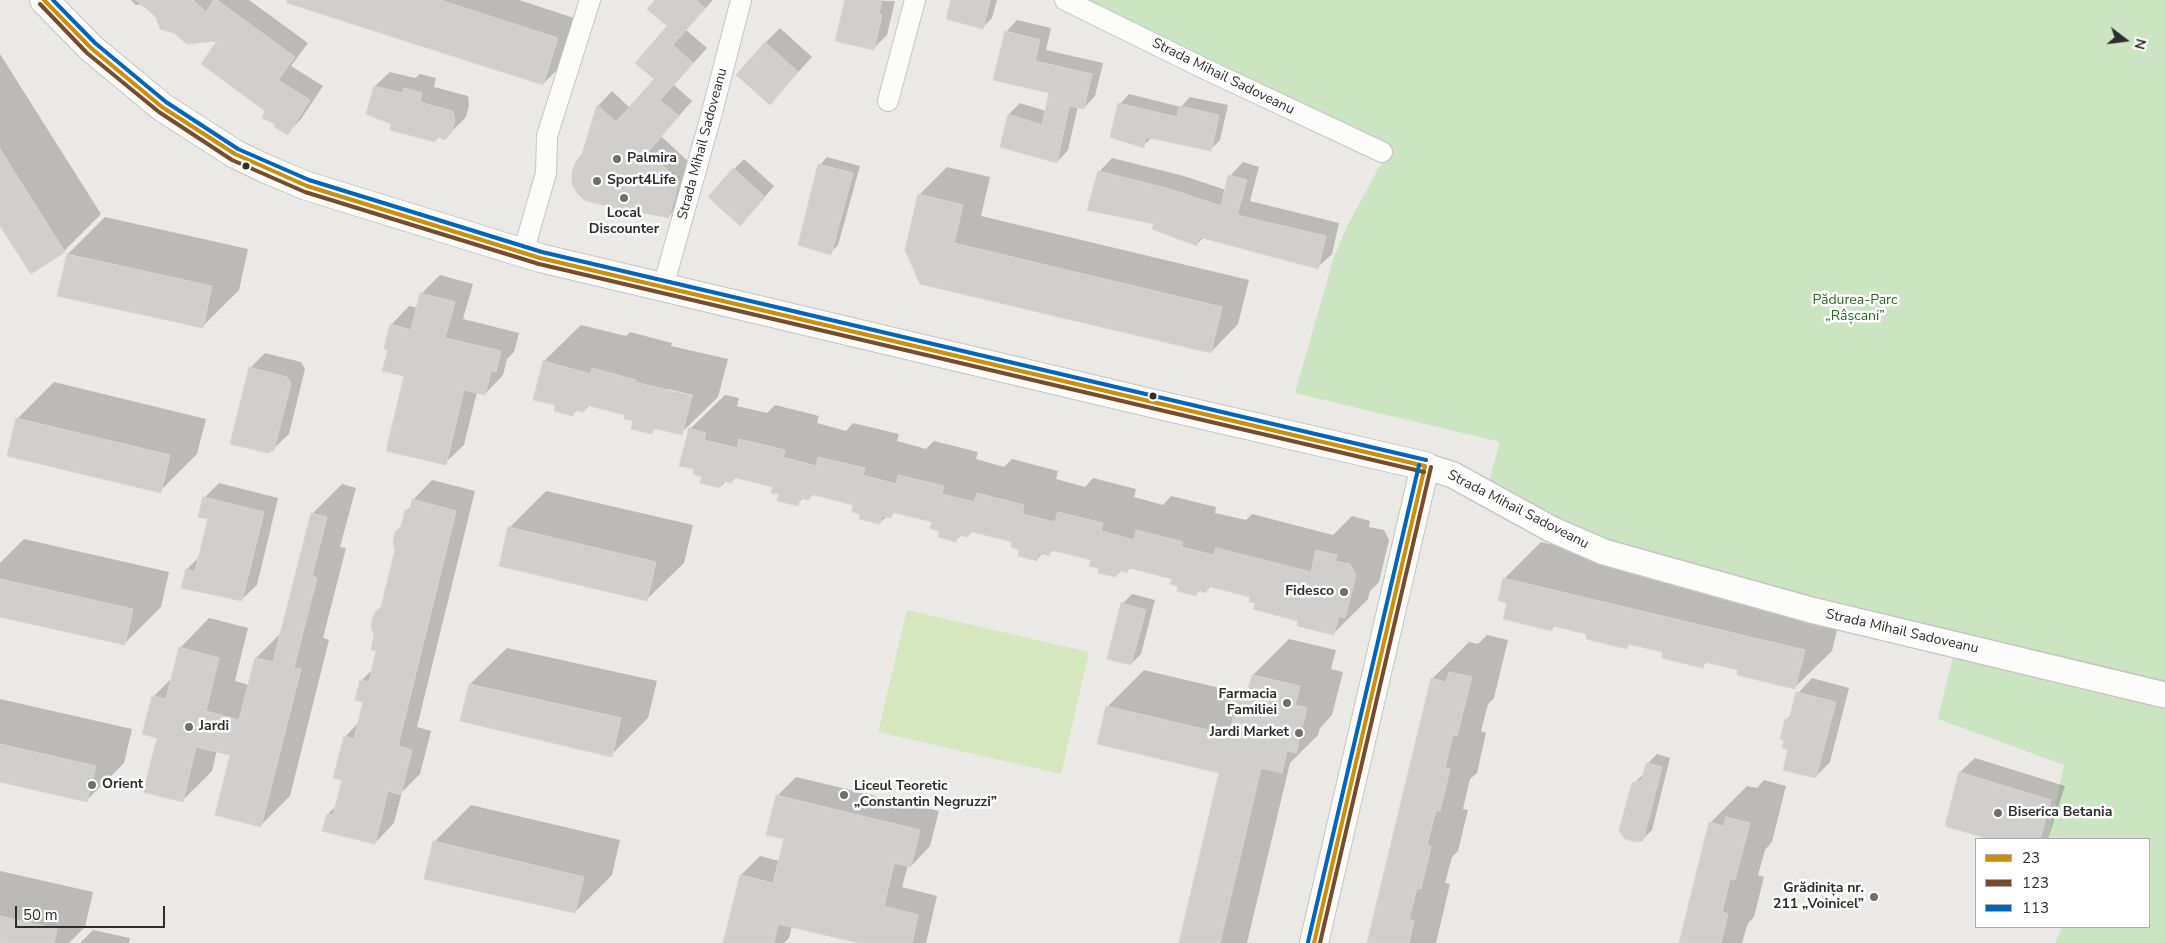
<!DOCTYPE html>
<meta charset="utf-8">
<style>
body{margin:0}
#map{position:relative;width:2165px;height:943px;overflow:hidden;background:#ebe9e5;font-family:"Nunito Sans",sans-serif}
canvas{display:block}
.legend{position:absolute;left:1975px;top:838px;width:175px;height:90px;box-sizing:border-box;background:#fff;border:1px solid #ababab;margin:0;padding:6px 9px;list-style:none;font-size:15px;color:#2e2e2e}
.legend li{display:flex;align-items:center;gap:10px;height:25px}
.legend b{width:25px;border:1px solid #ababab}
.north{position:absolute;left:2100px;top:15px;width:50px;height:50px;-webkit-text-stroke:4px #fff;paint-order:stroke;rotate:105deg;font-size:14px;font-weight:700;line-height:20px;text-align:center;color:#2e2e2e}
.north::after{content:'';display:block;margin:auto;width:18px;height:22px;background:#2e2e2e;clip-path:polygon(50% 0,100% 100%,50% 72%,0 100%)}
.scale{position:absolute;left:15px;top:906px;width:150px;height:22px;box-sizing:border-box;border:2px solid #2e2e2e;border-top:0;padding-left:6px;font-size:15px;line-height:18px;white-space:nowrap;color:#2e2e2e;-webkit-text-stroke:4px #fff;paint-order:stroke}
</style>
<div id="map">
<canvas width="2165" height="943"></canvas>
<ul class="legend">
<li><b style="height:6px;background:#cf8e09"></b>23</li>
<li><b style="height:6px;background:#7a4b2a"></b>123</li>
<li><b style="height:6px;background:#0065bd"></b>113</li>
</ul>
<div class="north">N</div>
<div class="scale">50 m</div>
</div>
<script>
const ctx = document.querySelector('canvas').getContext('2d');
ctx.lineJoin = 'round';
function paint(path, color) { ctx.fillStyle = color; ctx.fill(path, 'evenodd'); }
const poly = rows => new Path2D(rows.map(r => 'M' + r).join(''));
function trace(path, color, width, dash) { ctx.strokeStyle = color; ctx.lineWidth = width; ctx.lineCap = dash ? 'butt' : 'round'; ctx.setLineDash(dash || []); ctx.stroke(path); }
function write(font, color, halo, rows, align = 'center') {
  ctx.font = font + ' "Nunito Sans",sans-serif'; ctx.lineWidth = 5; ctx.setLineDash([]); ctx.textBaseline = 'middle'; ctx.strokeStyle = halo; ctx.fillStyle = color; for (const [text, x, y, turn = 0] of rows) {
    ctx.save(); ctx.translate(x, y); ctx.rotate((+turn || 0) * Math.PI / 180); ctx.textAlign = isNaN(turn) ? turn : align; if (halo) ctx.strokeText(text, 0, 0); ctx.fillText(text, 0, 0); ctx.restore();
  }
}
paint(poly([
 [1086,0,2165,0,2165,943,2055,943,2062,927,2149,927,2149,839,2048,839,2064,765,1938,719,1953,656,1578,552,1482,506,1500,442,1295,393,1333,260,1346,228,1389,149]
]), '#cbe4c1');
paint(poly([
 [907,610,1089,652,1061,774,878,732]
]), '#d4e7bf');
paint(poly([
 [131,0,249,0,308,43,291,66,323,86,301,119,288,133,267,111,220,40,157,16,143,4,136,5],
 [287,0,519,0,577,19,562,65,543,84],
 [657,0,713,0,686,30,707,48,674,85,692,101,661,136,693,166,684,202,669,216,583,154,598,106,612,91,630,108,656,79,669,26],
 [846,0,895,1,887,35,873,49],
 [952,0,997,0,992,18,983,27],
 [1017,20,1051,28,1046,50,1103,63,1095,96,1084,108,1078,106,1068,150,1057,162,1009,114,1020,103,1046,111,1050,92,1006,32],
 [780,28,812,57,770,103,765,43],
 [0,54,101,214,64,251,0,224],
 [390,72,415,78,420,74,436,78,434,87,468,96,469,105,466,117,445,138,439,137,435,141,393,123,375,86],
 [1129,94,1181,107,1190,97,1228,105,1220,140,1210,150,1152,137,1143,146,1120,104],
 [827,157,860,166,838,245,830,253,820,165],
 [1112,158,1184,176,1226,190,1230,176,1243,162,1259,167,1250,201,1339,223,1332,254,1318,267,1204,237,1196,245,1156,223,1099,172],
 [744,159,774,186,750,214,734,169],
 [947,167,990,177,981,216,1249,280,1238,324,1211,352,921,283,919,195],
 [105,217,248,249,239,290,202,327,68,254],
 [440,275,473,284,463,319,519,333,514,352,507,359,503,375,485,394,477,392,464,445,445,463,405,375,389,349,391,325,409,306,418,308,421,294],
 [581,325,626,336,630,332,672,343,671,346,728,359,718,397,681,433,656,428,651,433,627,414,590,404,584,411,578,409,573,414,557,404,535,399,544,361],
 [668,389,693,395,692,397,668,391],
 [265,353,301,362,305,369,289,434,273,449,232,443,251,367],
 [54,382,206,419,197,454,160,491,17,419],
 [725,395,739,398,737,406,767,413,775,405,819,416,817,423,846,431,853,423,899,434,897,441,926,449,934,441,978,452,976,459,1004,467,1012,459,1058,471,1056,479,1085,487,1093,478,1136,489,1134,497,1163,505,1171,496,1216,507,1215,513,1246,520,1252,514,1333,535,1352,516,1370,521,1369,527,1384,530,1389,540,1379,582,1370,591,1368,599,1334,633,1256,603,1251,596,1211,586,1206,591,1200,590,1196,595,1180,585,1173,578,1131,567,1127,571,1122,570,1115,576,1101,567,1092,559,1054,549,1049,555,1043,553,1037,559,1021,549,1014,541,973,530,968,536,962,534,956,540,941,530,933,521,895,512,890,517,887,516,880,523,862,513,855,504,814,494,809,499,804,497,797,504,781,494,774,486,737,476,731,482,726,481,720,487,703,476,690,429],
 [432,480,475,491,417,727,431,731,420,774,402,792,394,823,375,843,328,814,337,805,344,779,345,737,359,722,364,701,361,681,373,669,378,650,382,607,406,511,412,505,413,500],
 [219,483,278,498,257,585,242,599,183,587,187,569,200,556,210,518,204,498],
 [342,484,356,488,340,547,346,548,323,638,329,640,290,796,260,826,232,754,217,750,212,771,182,801,158,737,153,697,173,677,180,648,209,618,248,628,235,681,249,685,256,658,282,632,312,514],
 [546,491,693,525,684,563,647,599,509,528],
 [24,539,169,572,161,607,124,644,0,616,0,563],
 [1541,542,1841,613,1832,651,1795,687,1739,669,1708,661,1703,666,1665,651,1631,643,1626,647,1588,633,1556,625,1551,630,1508,602,1505,578],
 [1132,594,1155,600,1141,654,1131,664,1122,604],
 [1487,635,1508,640,1494,698,1488,704,1481,731,1486,733,1477,773,1470,779,1463,809,1468,810,1458,851,1452,857,1445,883,1450,884,1436,943,1368,943,1432,679,1469,642,1478,644],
 [1289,639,1336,650,1331,669,1343,672,1332,715,1320,728,1318,735,1290,763,1247,943,1180,943,1220,772,1099,743,1108,706,1144,670,1245,694,1249,689,1253,675],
 [507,648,657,681,648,718,611,755,470,684],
 [1812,678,1849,688,1830,762,1815,777,1790,749,1786,720,1792,714,1798,693],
 [0,699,132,729,124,763,87,800,0,781],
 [1657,754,1670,758,1652,830,1642,840,1633,784,1645,773,1647,764],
 [1975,758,2065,786,2048,839,1994,839,1947,825,1960,772],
 [796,777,939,811,930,846,911,866,908,865,902,887,937,896,926,943,862,943,792,926,789,938,784,943,725,943,741,875,760,856,779,861,785,838,777,796],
 [1764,780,1786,786,1772,842,1765,850,1758,875,1764,877,1754,917,1748,923,1742,943,1680,943,1710,823,1747,786,1757,788],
 [471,805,620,840,612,875,575,912,434,842],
 [0,871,93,892,85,927,69,943,0,943],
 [93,930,130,938,129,943,80,943]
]), '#0003');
const building = poly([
 [136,0,193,0,206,12,214,0,217,0,295,57,278,80,310,100,288,135,274,127,275,124,262,118,265,111,201,64,217,41,187,44,174,33,160,29,156,17,136,0],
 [287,0,440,0,558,38,543,85,287,3,287,0],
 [655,0,696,0,705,8,673,45,693,63,660,100,679,116,648,152,679,181,669,218,594,203,584,200,577,193,572,184,572,173,575,163,582,154,597,105,616,122,654,79,635,63,667,26,647,9,655,0],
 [845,0,882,0,879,14,882,15,874,50,835,41,845,0],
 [951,0,990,0,983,29,946,19,951,0],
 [1005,31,1040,40,1035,61,1092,74,1084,109,1069,106,1057,163,1000,147,1008,114,1042,125,1049,93,993,80,1005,31],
 [765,42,798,72,770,105,736,75,765,42],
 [374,86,403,93,404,88,422,93,420,102,453,111,455,120,451,133,445,140,437,137,435,142,390,130,391,124,366,114,374,86],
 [1118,103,1177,117,1179,106,1219,115,1211,151,1146,137,1144,148,1110,137,1118,103],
 [0,149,65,252,31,274,0,226,0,149],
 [818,164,853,173,831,255,798,245,818,164],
 [733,168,765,197,740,226,708,197,733,168],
 [1098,171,1170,189,1221,206,1228,175,1247,180,1237,215,1326,236,1318,269,1199,237,1197,246,1152,229,1154,224,1087,210,1098,171],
 [918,194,963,205,954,243,1222,307,1211,353,920,284,905,250,918,194],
 [67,254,212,286,203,328,57,296,67,254],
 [420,293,455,302,445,338,501,351,496,372,491,371,485,395,464,390,446,465,386,451,404,376,382,371,388,350,384,349,390,324,411,330,420,293],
 [543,361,591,374,592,368,636,380,635,382,692,396,682,435,653,428,652,434,631,429,633,421,624,419,625,415,586,405,584,412,575,410,573,416,554,411,555,405,533,400,543,361],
 [249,367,287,377,291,384,274,450,268,453,230,444,249,367],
 [16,418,170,455,161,493,7,456,16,418],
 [689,428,706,433,704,440,737,448,739,439,785,450,783,457,816,466,818,457,865,468,863,475,896,484,898,475,944,486,942,494,974,502,977,493,1024,505,1022,514,1055,522,1058,512,1103,523,1101,531,1134,540,1136,530,1183,542,1181,547,1214,555,1216,548,1311,572,1316,550,1337,555,1335,561,1350,564,1356,575,1345,618,1339,616,1334,635,1297,626,1298,621,1253,609,1255,603,1249,602,1250,597,1208,586,1206,593,1198,590,1196,596,1177,591,1178,586,1170,584,1172,579,1129,568,1127,573,1118,570,1116,577,1098,573,1099,568,1089,566,1091,560,1051,550,1049,556,1039,553,1037,561,1018,556,1019,550,1011,547,1012,542,969,531,968,537,958,535,956,542,938,537,939,531,930,529,932,522,892,512,891,518,882,516,880,524,859,519,860,514,852,512,853,505,811,494,809,500,800,498,798,506,777,501,779,494,771,493,773,487,733,477,732,483,722,481,720,488,700,483,702,477,693,474,694,469,679,466,689,428],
 [203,497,264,512,242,601,181,588,186,569,195,571,208,519,198,517,203,497],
 [412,499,456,511,398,746,412,750,401,795,388,791,375,844,322,831,327,814,333,815,342,780,333,778,344,736,354,739,363,702,355,700,360,680,369,682,376,651,371,650,374,634,371,627,372,620,375,612,381,607,395,550,393,542,395,532,401,527,405,510,409,512,412,499],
 [311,513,327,517,312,576,317,578,294,668,301,669,261,827,215,815,230,755,196,747,183,802,143,792,157,738,142,734,152,696,166,699,179,647,219,658,206,711,239,720,255,658,273,662,311,513],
 [508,527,656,562,647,601,499,566,508,527],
 [1503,578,1805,650,1795,689,1737,675,1738,670,1705,662,1703,668,1662,658,1663,652,1628,644,1627,649,1586,639,1587,634,1553,626,1552,631,1503,619,1507,603,1498,601,1503,578],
 [0,579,133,609,125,645,0,617,0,579],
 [1121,603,1146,610,1131,665,1107,659,1121,603],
 [1449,672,1472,677,1457,736,1453,735,1445,768,1450,769,1440,811,1436,810,1427,845,1431,847,1421,889,1417,888,1409,919,1414,921,1409,943,1367,943,1431,678,1446,682,1449,672],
 [1252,675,1300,686,1295,705,1307,708,1296,753,1287,751,1282,773,1261,768,1220,943,1179,943,1219,773,1097,744,1106,706,1229,735,1237,701,1240,701,1242,695,1246,696,1252,675],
 [469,684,621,718,612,757,460,721,469,684],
 [1796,692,1836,702,1816,778,1783,770,1788,750,1782,748,1784,740,1780,739,1785,719,1789,720,1796,692],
 [0,744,96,766,87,802,0,782,0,744],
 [1646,763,1662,767,1643,841,1634,842,1624,838,1619,830,1632,783,1642,780,1646,763],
 [1959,772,2051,800,2040,839,1989,839,1945,826,1959,772],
 [776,795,920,830,911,867,894,863,884,906,918,915,912,943,859,943,778,924,774,943,723,943,740,875,773,883,784,839,766,835,776,795],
 [1726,817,1750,823,1735,880,1730,879,1722,912,1728,914,1721,943,1679,943,1709,822,1724,826,1726,817],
 [433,841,584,877,575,913,424,879,433,841],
 [0,916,57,929,54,943,0,943,0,916]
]);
paint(building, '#d0cfcb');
trace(building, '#d6d4d1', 1);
const minor = poly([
 [1065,0,1203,68,1382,152],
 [888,101,915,0],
 [523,253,546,173,547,136,590,0],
 [663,287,711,116,741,0]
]);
const tertiary = poly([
 [1425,466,1453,475,1551,529,1604,552,1811,610,2165,695]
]);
const secondary = poly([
 [44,0,91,48,162,107,235,154,264,168,307,186,540,258,1155,404,1425,466,1314,943]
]);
trace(minor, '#c6c5c4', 22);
trace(tertiary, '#c6c5c4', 28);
trace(secondary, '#c6c5c4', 30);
trace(minor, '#fcfcfb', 20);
trace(tertiary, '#fcfcfb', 25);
trace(secondary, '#fcfcfb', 28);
trace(poly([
 [44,0,91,48,162,107,235,154,307,186,540,258,1425,466],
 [1314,943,1425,466]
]), '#cf8e09', 4);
trace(poly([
 [40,4,87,53,159,112,232,160,305,192,539,264,1424,472],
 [1320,943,1431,467]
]), '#7a4b2a', 4);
trace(poly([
 [53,0,95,43,166,102,238,149,309,180,542,252,1426,460],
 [1308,942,1419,465]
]), '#0065bd', 4);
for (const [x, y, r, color] of [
 [617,159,5,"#706f6e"],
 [246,166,4.5,"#2e2e2e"],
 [597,181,5,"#706f6e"],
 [624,198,5,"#706f6e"],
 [1153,396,4.5,"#2e2e2e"],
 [1344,592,5,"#706f6e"],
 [1287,703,5,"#706f6e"],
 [189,727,5,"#706f6e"],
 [1299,733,5,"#706f6e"],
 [92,785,5,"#706f6e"],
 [844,795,5,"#706f6e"],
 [1998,813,5,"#706f6e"],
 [1874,897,5,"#706f6e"]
]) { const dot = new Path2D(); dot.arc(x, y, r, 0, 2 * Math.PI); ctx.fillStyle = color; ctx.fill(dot); trace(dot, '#fff', 2); }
write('14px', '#2e2e2e', '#fff', [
 ["Strada Mihail Sadoveanu",1223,77,26],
 ["Strada Mihail Sadoveanu",703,144,-75],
 ["Strada Mihail Sadoveanu",1518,510,27],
 ["Strada Mihail Sadoveanu",1902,632,13]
]);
write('bold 14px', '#2e2e2e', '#fff', [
 ["Palmira",627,159],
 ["Sport4Life",607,181],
 ["Local",624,214,"center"],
 ["Discounter",624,230,"center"],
 ["Fidesco",1334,592,"right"],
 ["Farmacia",1277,695,"right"],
 ["Familiei",1277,711,"right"],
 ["Jardi",199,727],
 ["Jardi Market",1289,733,"right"],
 ["Orient",102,785],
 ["Liceul Teoretic",854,787],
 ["„Constantin Negruzzi”",854,803],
 ["Biserica Betania",2008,813],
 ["Grădinița nr.",1864,889,"right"],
 ["211 „Voinicel”",1864,905,"right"]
], 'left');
write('14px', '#296722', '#fff', [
 ["Pădurea-Parc",1855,301],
 ["„Râșcani”",1855,317]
]);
</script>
